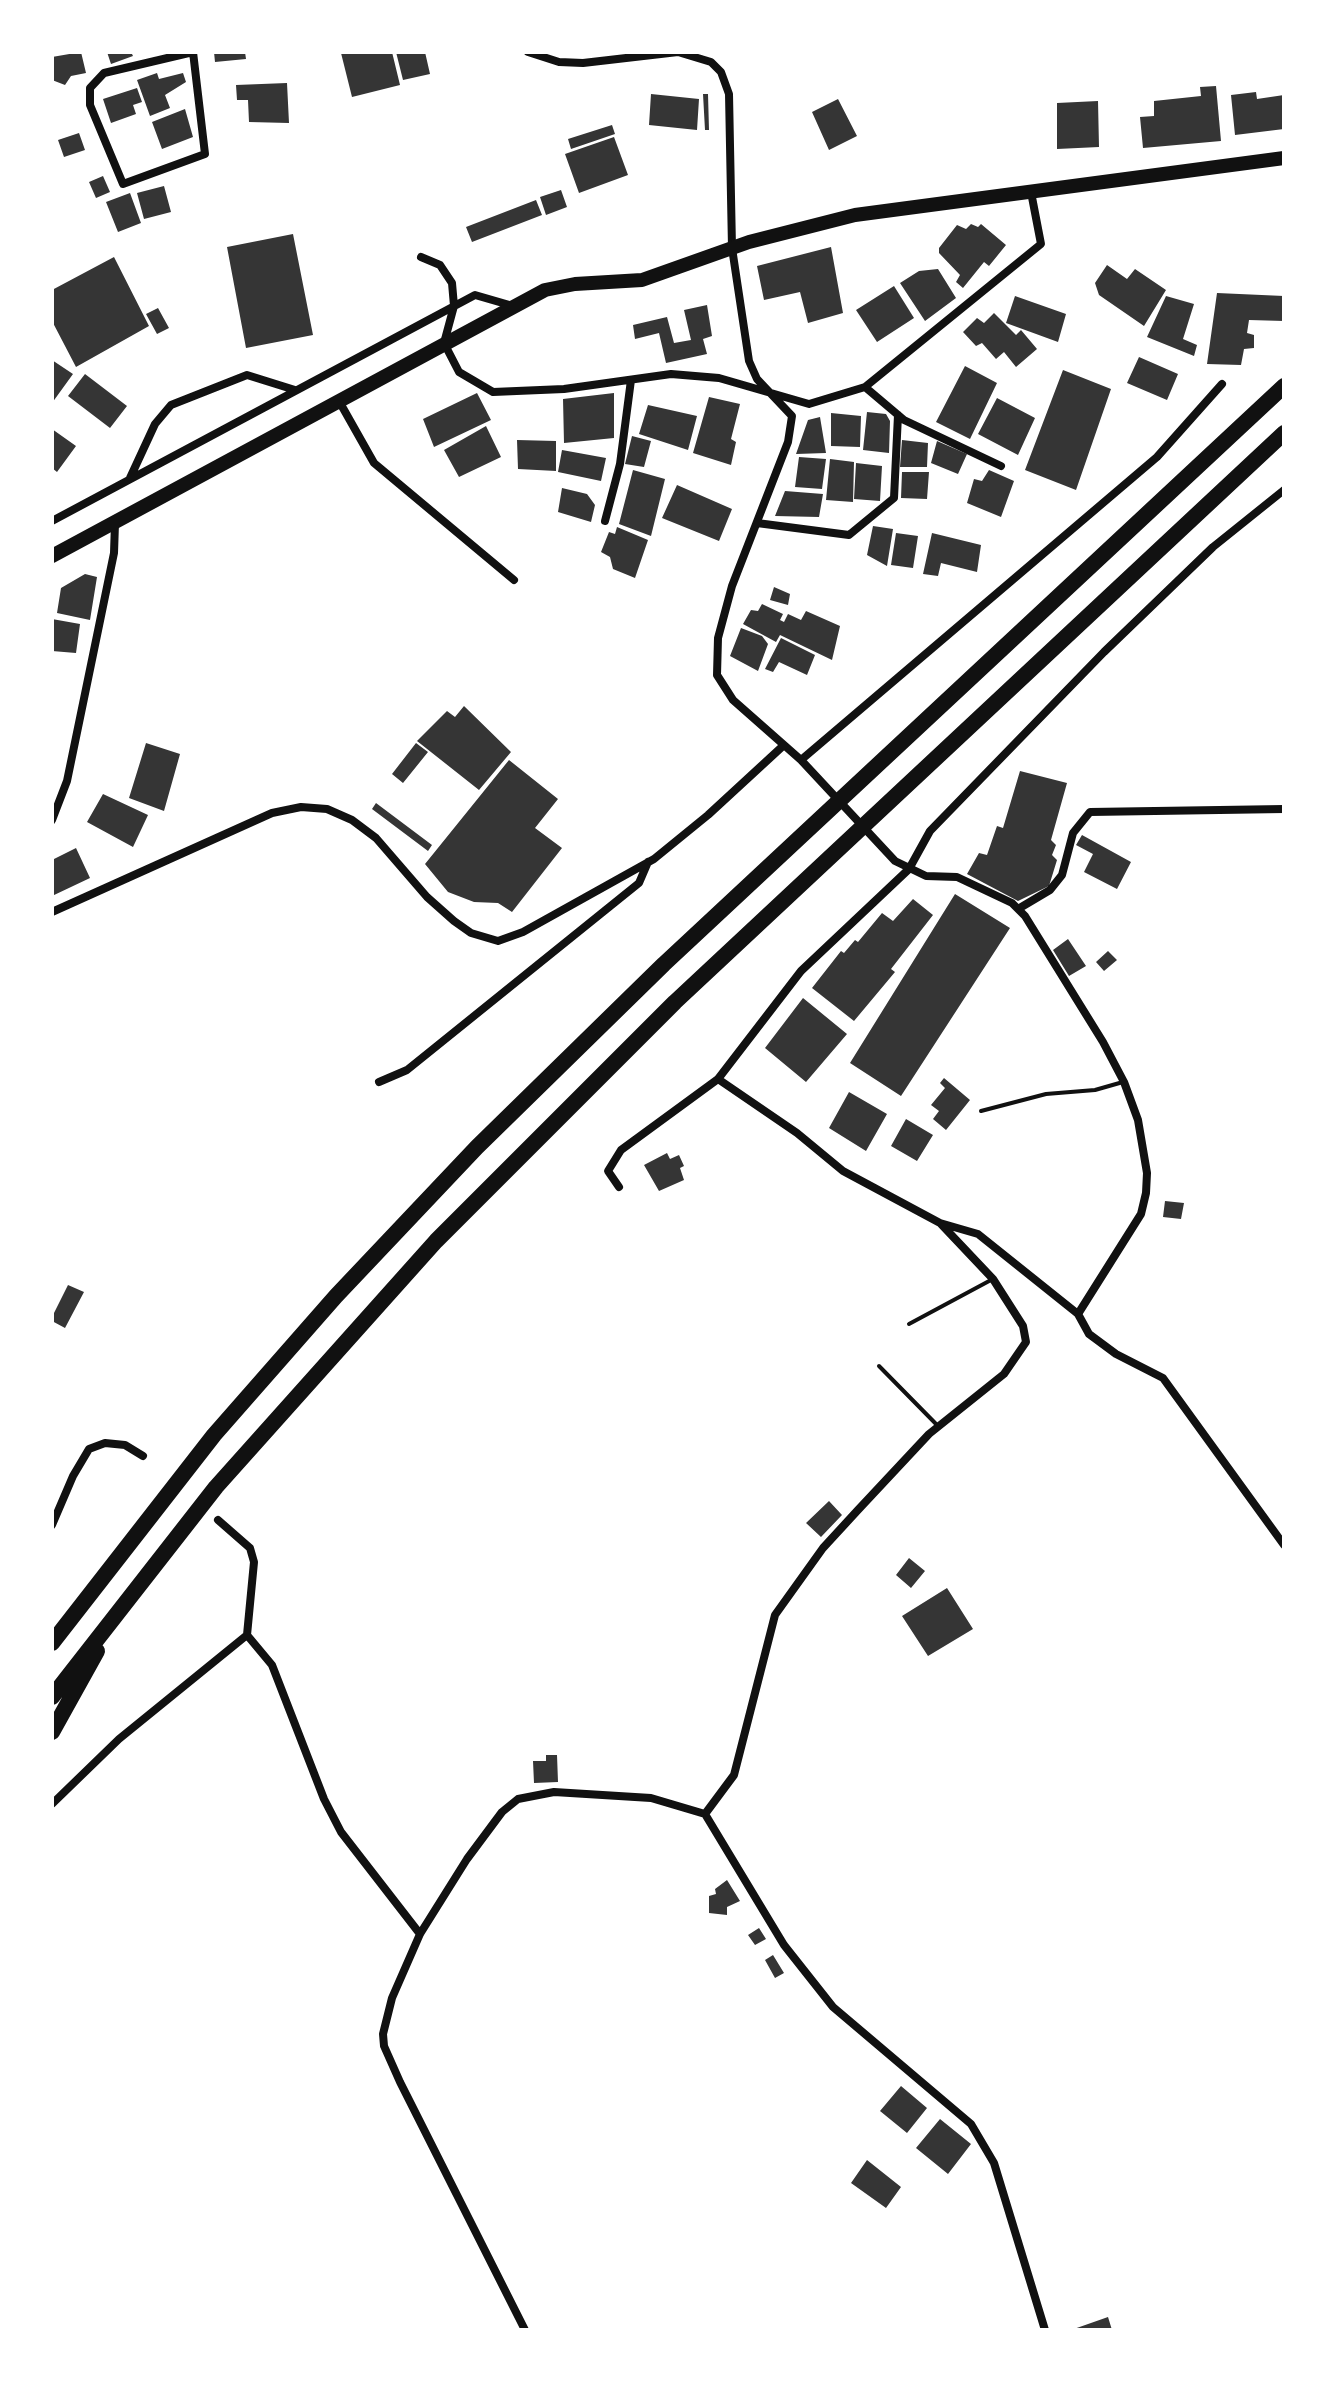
<!DOCTYPE html>
<style>
body{margin:0}
#map{position:relative;width:1336px;height:2382px;overflow:hidden;background:#fff;font-family:Jost,sans-serif}
canvas{display:block}
.frame{position:absolute;inset:0;border:54px solid #fff;pointer-events:none}
</style>
<div id="map">
<canvas width="1336" height="2382"></canvas>
<div class="frame"></div>
</div>
<script>
const ctx = document.querySelector('canvas').getContext('2d');
ctx.lineJoin = 'round';
function paint(path, color) { ctx.fillStyle = color; ctx.fill(path, 'evenodd'); }
const poly = rows => new Path2D(rows.map(r => 'M' + r).join(''));
function trace(path, color, width, dash) { ctx.strokeStyle = color; ctx.lineWidth = width; ctx.lineCap = dash ? 'butt' : 'round'; ctx.setLineDash(dash || []); ctx.stroke(path); }
paint(poly([
 [81,52,86,73,71,76,65,85,52,80,52,57],
 [107,52,131,52,133,56,111,64],
 [214,52,245,52,246,59,215,62],
 [392,52,400,85,352,97,341,53],
 [396,52,425,52,430,74,403,80],
 [157,73,159,79,183,73,186,82,165,95,170,108,150,116,137,80],
 [287,83,289,123,249,122,248,100,237,100,236,85],
 [1216,86,1221,141,1143,148,1140,117,1154,116,1154,101,1201,96,1200,87],
 [137,88,142,102,133,105,136,114,111,123,103,99],
 [1256,92,1257,99,1284,95,1284,129,1235,135,1231,95],
 [651,94,699,99,697,130,649,125],
 [703,94,708,94,709,130,705,130],
 [838,99,857,136,829,150,812,112],
 [1098,101,1099,147,1057,149,1057,103],
 [185,109,193,137,162,149,152,122],
 [612,125,615,134,571,149,568,139],
 [79,133,85,150,64,157,58,140],
 [614,137,628,175,579,193,565,154],
 [103,176,110,192,96,198,89,182],
 [164,186,171,212,144,219,137,193],
 [561,190,567,207,546,215,540,197],
 [130,193,141,223,118,232,106,202],
 [536,200,542,215,472,242,466,227],
 [971,224,978,227,981,224,1006,245,989,266,984,262,963,288,956,282,960,275,939,253,939,248,957,225,966,229],
 [293,234,313,335,246,348,227,247],
 [831,247,843,313,808,323,800,292,764,300,757,266],
 [114,257,149,326,76,367,52,321,52,290],
 [1107,265,1127,279,1135,269,1166,290,1144,326,1099,295,1095,283],
 [938,269,956,298,925,321,900,283,919,271],
 [894,286,914,318,877,342,856,310],
 [1217,293,1284,296,1284,321,1249,320,1247,333,1254,335,1254,348,1244,349,1241,365,1207,364],
 [1015,296,1066,314,1058,342,1006,323],
 [1166,296,1194,304,1183,339,1197,345,1194,356,1147,337],
 [707,305,712,336,703,339,707,354,666,363,659,333,635,339,633,325,667,317,674,343,691,340,684,310],
 [158,308,169,328,157,334,146,314],
 [994,313,1016,335,1021,330,1037,349,1016,367,1004,352,996,359,982,343,976,346,963,332,977,318,984,323],
 [1139,357,1178,374,1167,400,1127,383],
 [52,360,73,374,52,403],
 [965,366,997,383,970,439,936,422],
 [1063,370,1111,389,1076,490,1025,470],
 [85,374,127,406,110,428,68,396],
 [477,393,491,420,434,447,423,419],
 [614,393,614,438,564,443,563,399],
 [709,397,740,404,731,439,736,442,731,465,693,453],
 [997,398,1035,418,1018,455,978,434],
 [648,405,697,416,688,450,639,434],
 [867,412,886,414,890,421,889,453,863,450],
 [831,413,861,416,860,447,831,446],
 [820,417,826,453,796,454,808,420],
 [486,426,501,457,459,477,444,450],
 [52,429,76,446,57,472,52,468],
 [632,436,651,441,644,467,625,464],
 [517,440,556,441,556,471,518,469],
 [902,440,928,443,927,467,900,467],
 [937,441,967,454,958,474,931,463],
 [562,450,606,458,601,481,558,472],
 [799,457,826,459,822,489,795,487],
 [830,459,854,462,853,502,826,500],
 [856,463,882,466,880,501,854,499],
 [633,470,665,479,651,536,619,524],
 [989,470,1014,481,1001,517,967,503,974,479,982,481],
 [902,472,929,472,927,499,901,498],
 [677,485,732,509,719,541,662,518],
 [562,488,587,494,595,505,591,522,558,512],
 [785,491,823,494,819,517,775,516],
 [873,526,893,529,887,566,867,555],
 [617,527,648,540,635,578,613,569,610,557,601,552,609,532,615,534],
 [896,533,918,536,913,568,891,565],
 [932,533,981,545,977,572,941,563,938,576,923,574],
 [85,574,97,577,90,620,57,613,61,588],
 [774,587,790,594,788,605,770,600],
 [762,604,783,614,780,620,784,622,788,614,801,620,806,611,840,626,832,660,780,635,776,642,743,624,751,610,758,611],
 [52,619,80,624,76,653,52,651],
 [741,628,762,636,768,644,758,671,730,656],
 [781,638,815,655,807,675,779,662,773,672,765,669],
 [464,706,511,752,479,790,417,741,447,711,455,717],
 [146,743,180,754,164,811,129,798],
 [416,743,428,752,403,783,392,774],
 [509,760,558,799,535,828,562,848,512,912,498,903,474,902,448,892,425,864],
 [1020,771,1067,783,1051,840,1056,845,1052,855,1057,860,1049,886,1018,901,967,874,979,853,987,855,997,826,1003,828],
 [103,794,148,815,133,847,87,822],
 [376,803,432,845,428,851,372,809],
 [1082,835,1131,862,1117,889,1084,872,1093,854,1076,845],
 [76,848,90,878,52,896,52,860],
 [955,894,1010,928,901,1096,850,1063],
 [913,899,933,915,891,969,895,972,854,1021,812,988,841,951,844,953,855,940,858,942,882,913,893,921],
 [1068,939,1086,966,1069,976,1053,950],
 [1108,951,1117,960,1104,971,1096,962],
 [803,998,847,1034,806,1082,765,1048],
 [944,1078,970,1100,946,1130,933,1119,939,1111,931,1105,945,1088,940,1083],
 [849,1092,887,1114,866,1151,829,1128],
 [906,1119,933,1135,917,1161,891,1146],
 [667,1153,670,1159,679,1155,684,1166,680,1168,684,1180,659,1191,644,1165],
 [1165,1201,1184,1203,1181,1219,1163,1217],
 [68,1285,84,1292,65,1328,52,1321,52,1317],
 [829,1501,842,1515,821,1537,806,1523],
 [909,1558,925,1571,911,1588,896,1575],
 [947,1588,973,1629,928,1656,902,1616],
 [546,1755,557,1755,558,1782,534,1783,533,1761,546,1761],
 [727,1880,740,1901,727,1907,727,1915,709,1913,709,1896,716,1894,715,1889],
 [759,1928,766,1939,755,1945,748,1935],
 [773,1955,784,1973,775,1978,765,1960],
 [901,2086,927,2108,907,2133,880,2111],
 [940,2119,971,2144,948,2174,916,2148],
 [867,2160,901,2187,886,2208,851,2183],
 [1108,2317,1112,2330,1071,2330]
]), '#353535');
trace(poly([
 [981,1111,1046,1094,1095,1090,1123,1082],
 [909,1324,991,1280],
 [879,1366,938,1426]
]), '#111', 4);
trace(poly([
 [193,52,205,154,123,184,90,105,90,88,104,73,193,52],
 [528,52,559,62,583,63,678,52,711,62,721,72,729,94,732,248,749,361,757,379,792,416,788,442,732,586,718,638,717,675,733,700,801,760,895,861,926,876,957,877,1012,903,1025,916,1103,1042,1124,1082,1138,1120,1147,1173,1146,1193,1141,1214,1078,1314],
 [421,257,440,265,452,283,454,306,444,343,459,372,493,392,564,389,671,374,719,378,809,404,865,387,1041,244,1031,192],
 [865,387,904,420,1001,466],
 [339,401,374,463,514,580],
 [130,478,155,424,171,405,247,375,295,390],
 [52,521,475,295,513,306],
 [605,521,620,464,631,380],
 [757,523,849,535,894,498,898,415],
 [801,760,1157,457,1222,384],
 [52,820,67,781,114,553,115,523],
 [1018,909,1050,890,1062,875,1073,833,1090,812,1284,809],
 [52,912,272,813,301,807,327,809,352,820,376,838,427,897,454,921,471,933,498,941,523,932,654,859,708,815,784,745],
 [718,1079,797,1133,843,1171,940,1223,978,1234,1078,1314,1089,1334,1116,1354,1163,1378,1284,1545],
 [379,1082,407,1070,639,883,648,862],
 [619,1187,608,1171,621,1150,718,1079,801,971,909,869,930,831,1104,652,1213,547,1284,490],
 [218,1520,250,1548,254,1562,247,1635,272,1665,324,1799,341,1832,420,1934],
 [52,1525,73,1476,89,1449,105,1443,125,1445,143,1456],
 [52,1804,119,1739,247,1635],
 [705,1814,734,1775,775,1615,823,1548,857,1511,929,1434,1004,1374,1026,1342,1023,1326,993,1279,941,1224],
 [525,2330,400,2082,384,2046,383,2034,392,1998,420,1934,467,1859,502,1812,518,1799,554,1792,651,1798,705,1814,784,1945,833,2007,971,2124,994,2163,1045,2330]
]), '#111', 8);
trace(poly([
 [52,556,545,290,575,284,642,280,749,242,855,215,1284,158]
]), '#111', 14);
trace(poly([
 [52,1643,214,1435,336,1296,477,1147,664,964,1284,386],
 [52,1697,216,1487,436,1241,675,1002,1284,433],
 [52,1732,97,1651]
]), '#111', 16);
</script>
